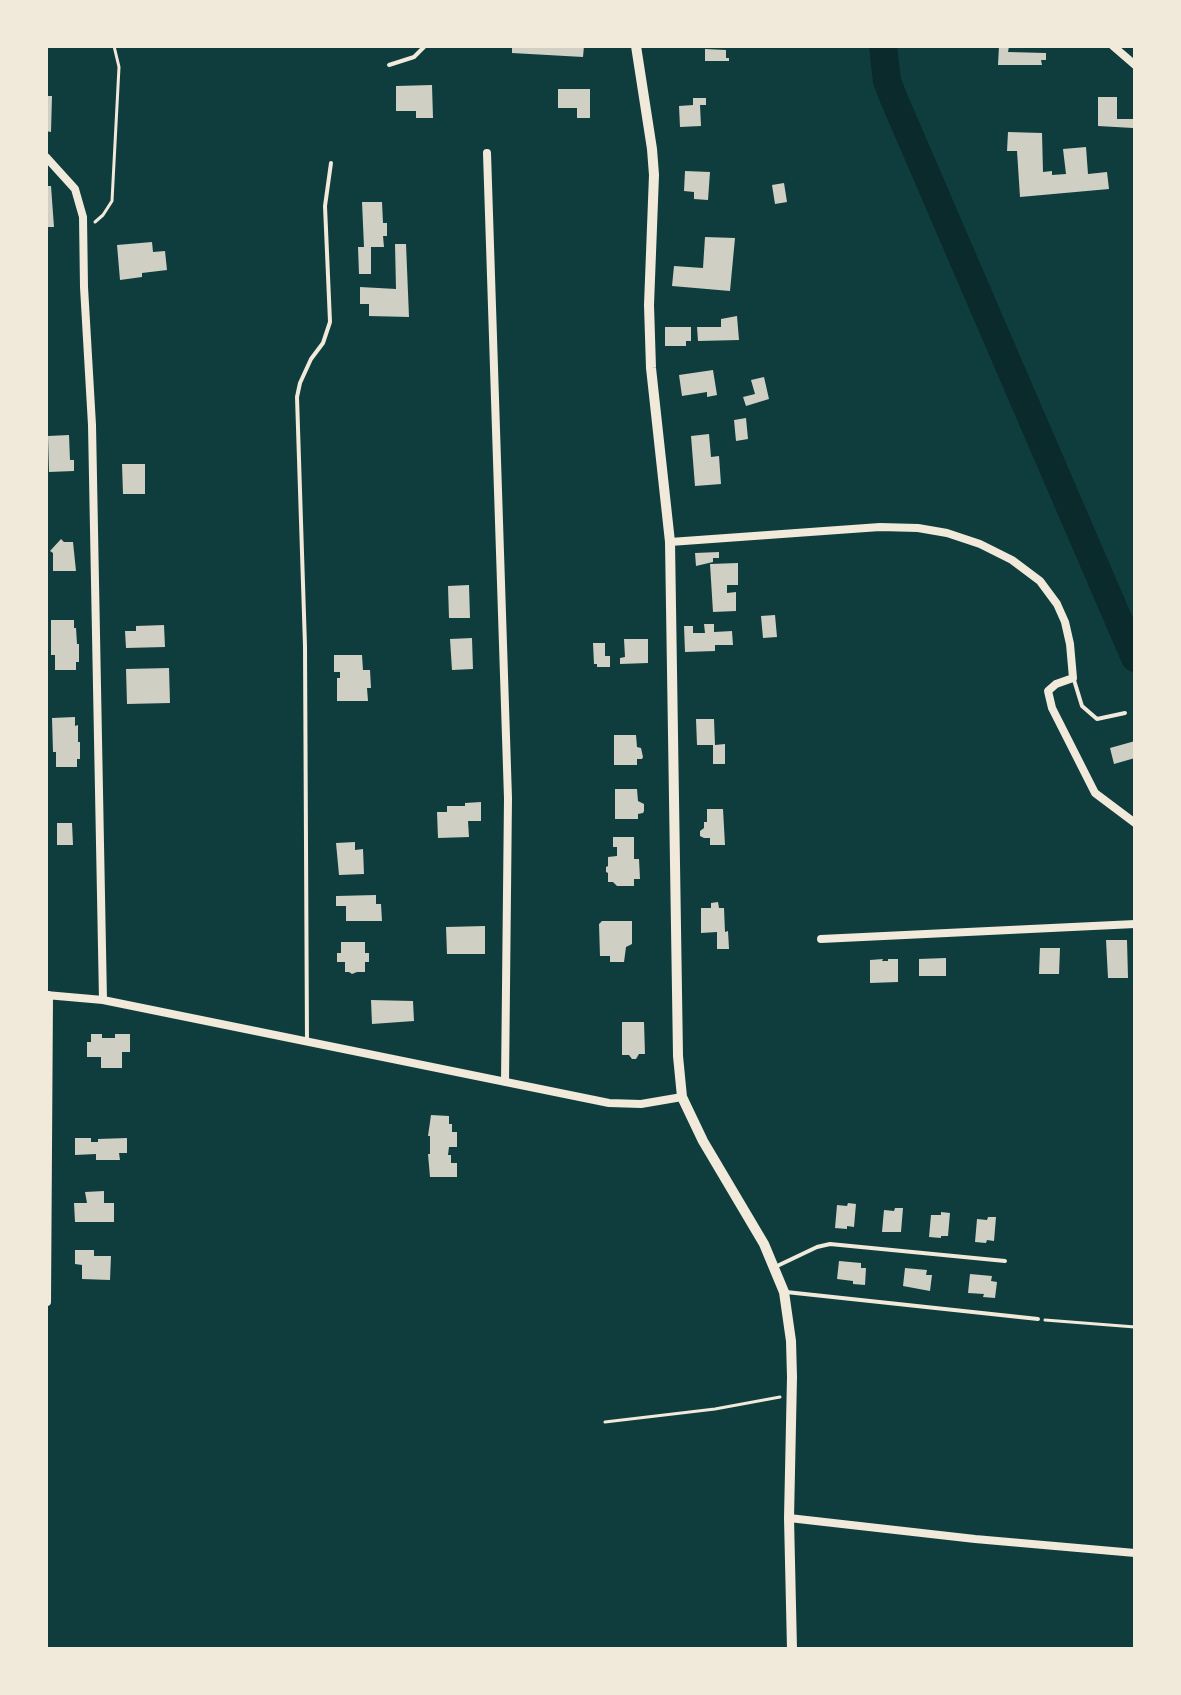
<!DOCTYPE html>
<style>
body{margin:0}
#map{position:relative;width:1181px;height:1695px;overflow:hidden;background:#0f3d3e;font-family:"Archivo Narrow",sans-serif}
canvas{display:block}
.frame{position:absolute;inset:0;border:48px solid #f1e9da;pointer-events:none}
</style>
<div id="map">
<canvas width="1181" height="1695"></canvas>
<div class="frame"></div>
</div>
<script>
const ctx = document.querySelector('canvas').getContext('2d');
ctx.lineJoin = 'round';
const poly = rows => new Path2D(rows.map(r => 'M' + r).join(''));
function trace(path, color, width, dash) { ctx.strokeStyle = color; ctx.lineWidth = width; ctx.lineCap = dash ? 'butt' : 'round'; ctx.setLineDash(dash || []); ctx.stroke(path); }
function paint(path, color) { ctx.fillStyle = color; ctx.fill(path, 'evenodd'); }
trace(poly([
 [883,46,887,81,894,99,1135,658]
]), '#0a2a2b', 28);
paint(poly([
 [512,46,584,46,583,57,512,53],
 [999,46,1009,46,1008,52,1046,53,1046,60,1041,60,1042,65,998,65],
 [705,49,726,50,726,58,729,58,729,61,705,61],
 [432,85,433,118,416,118,416,111,396,111,396,86],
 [558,89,590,89,590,118,577,118,577,108,558,108],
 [46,96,52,96,51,132,46,131],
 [1098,97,1117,97,1117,119,1133,119,1133,128,1098,126],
 [693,98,706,98,706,105,700,105,701,126,680,127,679,106,693,105],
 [1008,132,1042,133,1043,172,1052,171,1052,175,1066,174,1063,149,1086,147,1088,174,1107,172,1109,189,1020,197,1017,151,1007,151],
 [685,171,710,172,708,200,694,199,694,192,684,191],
 [784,183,787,202,775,204,772,185],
 [46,186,51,186,54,227,46,227],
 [362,202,382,202,383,223,387,223,387,236,383,236,384,247,371,247,371,274,359,274,358,247,364,247],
 [705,237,735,238,730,291,672,286,674,266,703,268],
 [152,242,153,252,165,251,167,270,142,273,142,277,120,280,117,245],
 [395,244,406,244,409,317,369,316,369,304,360,304,360,287,396,289],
 [737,316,739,340,698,341,697,327,721,327,721,319],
 [665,327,691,327,691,341,686,341,686,346,665,346],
 [713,370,717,395,707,397,707,392,682,396,679,375],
 [764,377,769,399,746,406,743,397,755,394,751,380],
 [746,418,748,439,736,441,734,420],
 [709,434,711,457,719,456,721,484,695,486,691,436],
 [69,435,70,460,74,460,74,471,49,472,48,436],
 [122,464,145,464,145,494,123,494],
 [61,539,64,542,73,542,76,571,53,571,53,553,50,551],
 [719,552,719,558,713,558,713,562,696,566,695,553],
 [738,563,738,585,727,585,727,593,736,592,736,611,713,612,710,564],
 [469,585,470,618,449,618,448,586],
 [775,615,777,637,763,638,761,616],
 [51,620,74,620,74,628,76,628,77,644,79,644,79,662,76,662,76,670,55,670,55,655,51,655],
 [704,624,714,624,714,632,732,631,733,645,715,645,715,651,685,652,684,626,693,626,693,633,705,633],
 [164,625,165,647,126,648,125,631,136,631,136,626],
 [472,638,473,669,452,670,450,639],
 [624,639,648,639,648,663,620,664,620,658,625,657],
 [593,643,605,643,605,656,610,656,610,667,597,667,597,664,594,664],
 [334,655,362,655,363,670,370,670,371,688,367,688,368,701,337,701,337,678,340,678,340,672,334,672],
 [169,668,170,703,127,704,126,669],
 [75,717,75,726,78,725,78,742,80,742,80,759,77,759,77,767,56,767,56,752,53,752,52,718],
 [696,719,714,719,715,745,725,744,725,764,713,764,713,745,697,745],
 [614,735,636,735,637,747,641,748,643,757,642,759,637,759,637,765,614,765],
 [1135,741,1135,758,1114,764,1110,748],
 [615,789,637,789,638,801,644,804,644,811,643,813,638,814,638,819,615,819],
 [481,802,481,821,468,821,469,837,438,838,437,812,447,812,447,806,465,806,465,803],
 [707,809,723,809,725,845,710,845,710,838,704,838,700,836,700,831,704,828,704,822,707,822],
 [57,823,72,823,73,845,57,845],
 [613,837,634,837,634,859,639,859,640,879,634,879,634,886,617,886,613,882,608,882,608,873,606,872,606,867,608,866,608,857,617,856,617,847,613,847],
 [355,842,355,850,363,849,364,874,339,875,336,843],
 [376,895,376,904,381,904,382,921,346,921,346,906,336,906,336,896],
 [718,902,719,908,724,908,725,932,728,931,729,949,717,949,717,932,701,933,701,908,711,908,711,903],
 [602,921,632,921,632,944,626,947,624,962,610,962,610,956,600,956,599,924],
 [485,926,485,954,447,954,446,927],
 [1106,940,1127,940,1128,978,1108,978],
 [341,942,365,942,365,953,369,953,369,962,365,962,365,972,357,972,352,974,349,972,345,972,345,962,337,962,337,953,341,953],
 [1040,948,1060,948,1059,974,1039,974],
 [946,958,946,976,919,976,919,959],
 [883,959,882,961,888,961,888,959,898,959,898,982,870,983,870,960],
 [371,1000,413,1001,414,1021,372,1024],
 [622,1022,644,1022,645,1054,639,1054,636,1059,632,1059,629,1055,622,1055],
 [91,1034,102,1034,102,1038,115,1038,115,1034,130,1034,130,1052,122,1052,122,1068,101,1068,101,1057,87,1057,87,1042,91,1042],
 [431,1115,449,1116,449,1124,452,1124,452,1132,457,1132,457,1147,449,1147,448,1155,451,1155,451,1163,457,1163,457,1177,430,1177,428,1154,430,1154,430,1136,428,1136],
 [75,1138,91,1138,91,1142,98,1142,98,1139,127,1138,127,1153,119,1153,120,1160,96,1160,96,1154,75,1155],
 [104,1191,104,1203,114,1203,114,1222,75,1222,74,1203,87,1203,85,1192],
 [848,1203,856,1204,854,1227,847,1226,847,1229,835,1228,837,1205,847,1206],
 [895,1208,903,1208,901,1232,882,1232,884,1210,894,1211],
 [941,1212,950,1213,948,1236,941,1236,941,1238,929,1237,931,1215,941,1215],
 [988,1217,996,1217,994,1241,987,1240,986,1243,975,1242,977,1219,987,1220],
 [75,1250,94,1250,94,1256,111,1256,110,1280,82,1279,82,1265,75,1264],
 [839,1261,861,1263,861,1268,866,1268,865,1285,853,1284,853,1281,837,1279],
 [905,1268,927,1270,926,1275,932,1275,930,1291,903,1286],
 [970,1274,992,1276,991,1281,997,1282,995,1298,983,1297,984,1294,968,1293]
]), '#cfcfc3');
trace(poly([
 [95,222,103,215,112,201,119,67,114,46],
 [1045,1320,1135,1327],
 [605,1422,715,1409,780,1397]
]), '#f1e9da', 3);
trace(poly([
 [389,65,414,57,425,46],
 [1074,680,1082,706,1097,719,1125,713],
 [307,1042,305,646,297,397,300,383,311,359,323,343,330,322,325,206,331,163],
 [775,1267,817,1247,830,1244,1005,1261],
 [786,1292,1038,1319]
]), '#f1e9da', 4);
trace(poly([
 [1113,46,1135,65],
 [487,153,508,798,505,1082],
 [46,157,75,189,83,217,84,287,92,425,103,1000],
 [670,542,880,527,918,528,947,533,980,544,1012,560,1040,581,1057,604,1065,622,1070,644,1073,678,1056,684,1048,691,1052,708,1095,793,1135,823],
 [821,939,1135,924],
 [46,995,103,1000,609,1103,641,1104,682,1097],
 [47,1302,49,995],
 [789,1518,975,1539,1135,1553]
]), '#f1e9da', 8);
trace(poly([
 [636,46,652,149,654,175,649,305,651,368,670,542,678,1056,682,1097,703,1141,764,1244,784,1292,791,1341,792,1377,789,1518,792,1649]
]), '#f1e9da', 10);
</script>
